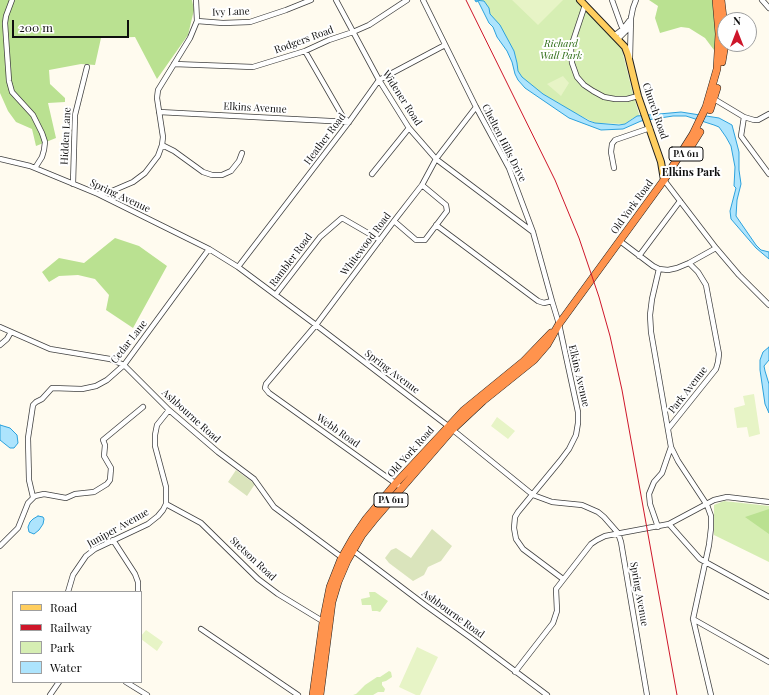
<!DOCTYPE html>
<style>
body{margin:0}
#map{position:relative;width:769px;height:695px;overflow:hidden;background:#fffbef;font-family:"Playfair Display",serif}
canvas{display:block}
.legend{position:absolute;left:12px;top:591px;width:130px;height:92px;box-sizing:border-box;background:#fff;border:1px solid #9f9f9f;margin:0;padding:5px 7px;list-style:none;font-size:12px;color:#0e0e0e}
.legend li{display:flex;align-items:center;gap:8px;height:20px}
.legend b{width:20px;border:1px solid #9f9f9f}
.north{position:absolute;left:717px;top:12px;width:40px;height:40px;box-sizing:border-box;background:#fff;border:1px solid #9f9f9f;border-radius:50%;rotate:0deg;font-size:11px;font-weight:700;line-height:16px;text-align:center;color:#0e0e0e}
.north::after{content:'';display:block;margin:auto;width:14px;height:18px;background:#ce162a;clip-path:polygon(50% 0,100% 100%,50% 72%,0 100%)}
.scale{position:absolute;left:12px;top:20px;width:117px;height:18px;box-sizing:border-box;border:2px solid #0e0e0e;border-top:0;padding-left:5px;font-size:12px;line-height:14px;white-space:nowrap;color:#0e0e0e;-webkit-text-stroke:3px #fff;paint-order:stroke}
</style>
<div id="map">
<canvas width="769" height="695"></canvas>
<ul class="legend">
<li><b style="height:5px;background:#ffce5f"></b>Road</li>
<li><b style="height:5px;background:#ce162a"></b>Railway</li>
<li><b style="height:11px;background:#d6eeb3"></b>Park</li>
<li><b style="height:11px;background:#ade4fd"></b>Water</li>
</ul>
<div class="north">N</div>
<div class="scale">200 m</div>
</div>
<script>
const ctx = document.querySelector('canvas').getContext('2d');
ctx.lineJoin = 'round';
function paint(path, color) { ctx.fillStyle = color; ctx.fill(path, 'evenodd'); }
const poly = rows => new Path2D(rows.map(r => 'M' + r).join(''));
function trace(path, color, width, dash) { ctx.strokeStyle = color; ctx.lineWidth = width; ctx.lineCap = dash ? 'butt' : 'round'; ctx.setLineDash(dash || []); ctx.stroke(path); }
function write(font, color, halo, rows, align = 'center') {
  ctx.font = font + ' "Playfair Display",serif'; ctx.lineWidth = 4; ctx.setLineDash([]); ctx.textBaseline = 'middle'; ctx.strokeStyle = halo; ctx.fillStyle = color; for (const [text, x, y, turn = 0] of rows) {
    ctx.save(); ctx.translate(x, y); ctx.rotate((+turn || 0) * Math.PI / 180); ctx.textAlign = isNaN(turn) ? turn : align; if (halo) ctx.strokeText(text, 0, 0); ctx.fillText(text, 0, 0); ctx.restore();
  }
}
paint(poly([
 [480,0,577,0,619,44,622,50,633,94,640,117,633,118,625,124,595,123,573,112,543,94,522,78,518,71,517,63,514,51],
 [724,501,769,506,769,562,714,535,714,505],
 [369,592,375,592,388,601,380,612,377,611,372,611,371,605,362,605,361,599,370,597],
 [389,671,391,672,392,677,386,681,382,682,382,685,385,689,384,692,378,692,373,695,353,695,356,694,365,685,377,677,380,677]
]), '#d6eeb3');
paint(poly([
 [0,0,192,0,194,10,188,35,157,79,135,37,101,38,95,65,81,64,49,70,50,84,65,98,65,102,48,103,56,138,36,146,32,129,16,122,8,111,0,93],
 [649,0,713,0,717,44,714,50,705,38,689,28,681,27,660,33,655,18,658,6],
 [115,238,139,246,167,266,133,328,106,310,109,295,95,279,78,275,59,276,49,282,42,272,59,258,84,263],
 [769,509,769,534,745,517]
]), '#bae191');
paint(poly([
 [236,470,255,484,247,496,228,482],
 [432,529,452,546,441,561,428,567,424,575,413,581,389,563,385,558,391,550,396,548,411,558]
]), '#dae4bc');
paint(poly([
 [512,0,563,0,538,25],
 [563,76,569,83,561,96,547,84],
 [754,394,760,434,749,437,747,427,737,428,734,408,745,405,743,396],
 [497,417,515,431,508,439,491,426],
 [146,630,163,642,157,651,141,639,141,636],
 [417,647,438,657,420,695,416,695,399,687]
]), '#e7f4c6');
const water = poly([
 [475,0,484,1,489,8,490,14,500,25,514,51,517,63,518,71,522,77,543,94,589,121,595,123,619,125,625,124,637,116,681,112,719,118,732,125,739,152,739,170,741,184,737,200,736,216,756,245,761,250,769,252,769,259,756,248,731,219,730,211,736,188,734,186,735,167,731,146,726,137,719,127,714,125,686,116,673,116,641,121,623,129,601,130,569,118,525,88,518,80,515,74,512,62,507,51,497,37,493,27,489,23,478,1,476,2,475,0],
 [769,347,769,360,764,366,765,371,769,384,769,413,765,404,760,370,760,360,763,352,769,347],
 [0,425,10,428,17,435,18,443,14,448,10,448,0,440,0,425],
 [38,516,43,517,44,519,43,524,39,530,34,534,29,532,28,527,30,522,33,519,38,516]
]);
paint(water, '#ade4fd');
trace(water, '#2ca1dc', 1);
const minor = poly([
 [12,0,6,16,5,23,9,81,12,92,33,115,42,133,45,142,44,150,42,157,35,168],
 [336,0,379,80,409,128,436,159,533,232],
 [423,0,476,107,509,168,533,232,552,301],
 [612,0,621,25,624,30,626,30],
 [762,0,769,8],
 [585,5,572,44,571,50,572,63,577,77,584,85,593,91,604,97,615,99,627,99,638,96],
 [197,21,223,23,250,22,286,10,311,0],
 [615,35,623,29,629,21],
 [618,39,629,28,633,8,636,0],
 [305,51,343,117,349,122],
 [630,58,631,17],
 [174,64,253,67,305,51,329,40,353,32,369,25,407,0],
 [714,99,744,117,741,136,769,174],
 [159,112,349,122],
 [744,117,754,120,758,120,769,114],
 [162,145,174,151,203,172,212,175,222,175,231,171,239,161,242,153],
 [0,159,30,166,98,194,209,249,238,267,316,325,448,426,533,495,552,502,582,505,598,512,604,517,618,533,621,542,647,695],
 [614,168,611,152,612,144,615,140,650,128],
 [372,174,409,128],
 [664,180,716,248,739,275,769,305],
 [73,184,75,115,87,67],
 [98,194,112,191,133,182,145,173,158,156,162,145,163,137,157,98,158,90,190,38,197,21,196,0],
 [394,221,416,240,425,240,447,211,446,205,422,185],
 [436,225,538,301,544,303,552,301,559,324,578,412,578,423,576,435,569,449,560,461,518,512,515,517,514,528,516,539,523,549,563,579],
 [620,241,653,266,659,269,668,270,677,268,689,263,716,248],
 [639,256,680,201],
 [238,267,349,122,379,80,445,45],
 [276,294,320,237,342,218,380,240],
 [0,327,50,349,110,359,124,365,169,410,218,452,254,479,274,507,344,559],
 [0,345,7,339,11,332],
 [668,429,716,369,718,362,719,354,706,285,698,272,689,263],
 [671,447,678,461,707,505,711,516,711,528,709,545,693,619,711,695],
 [402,488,269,393,265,388,266,384,316,325,394,221,422,185,436,159,476,107],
 [33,497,29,480,28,438,33,405,36,402,42,399,52,388,82,389,96,386,107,380,124,365,209,249],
 [166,504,201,523,258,579,278,594,324,622],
 [669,524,700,559,769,597],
 [658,527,650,504,649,494,654,482,662,473,671,447,651,332,650,315,652,299,659,269],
 [113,540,135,574,138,582,138,592],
 [0,546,18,528,28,503,35,496,44,494,66,498,75,494,94,492,107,484,110,480,111,468,104,456,105,445,103,440,143,407],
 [351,549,425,605,471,638,547,695],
 [68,592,73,575,86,556,95,549,148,524,158,516,163,510,166,504,166,487,155,446,155,435,157,425,169,410],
 [693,619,769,662],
 [201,629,298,695],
 [515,672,553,623,557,611,556,589,591,544,597,540,605,536,669,524,714,500,727,497,769,502],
 [126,682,147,695],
 [50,695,59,682]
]);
const major = poly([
 [580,0,625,47,628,55,638,96,661,162,664,180]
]);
const highway = poly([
 [721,0,724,26,724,50,722,62],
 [710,110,717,88],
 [685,156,700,132],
 [313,695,323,622,330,587,341,559,353,538,366,519,396,483,464,410,524,361,551,333],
 [320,695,332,602,338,582,347,561,362,535,374,520,452,430,483,401,534,360,547,345,559,324,664,180,693,134,706,107,717,69,719,34,716,0]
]);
trace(minor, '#414141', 6);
trace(major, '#1f1f1f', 8);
trace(highway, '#1f1f1f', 8);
trace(minor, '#fff', 4.5);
trace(major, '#ffce5f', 6);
trace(highway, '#ff934d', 7);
trace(poly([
 [466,0,555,180,579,238,599,297,610,336,622,390,677,695]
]), '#ce162a', 1);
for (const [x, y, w] of [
 [686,154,34],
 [391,500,34]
]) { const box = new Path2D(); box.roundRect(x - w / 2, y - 7, w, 14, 3); ctx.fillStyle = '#fff'; ctx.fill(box); trace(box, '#0e0e0e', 1); }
write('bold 9px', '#0e0e0e', null, [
 ["PA 611",686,154],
 ["PA 611",391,500]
]);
write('10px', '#0e0e0e', '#fff', [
 ["Ivy Lane",231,12,-2],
 ["Rodgers Road",304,40,-20],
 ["Widener Road",402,98,57],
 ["Elkins Avenue",255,108,3],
 ["Church Road",655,111,71],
 ["Hidden Lane",66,136,-87],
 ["Heather Road",325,139,-53],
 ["Chelten Hills Drive",504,143,63],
 ["Spring Avenue",120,196,25],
 ["Old York Road",632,207,-54],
 ["Whitewood Road",366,244,-53],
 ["Rambler Road",291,260,-53],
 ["Cedar Lane",129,342,-52],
 ["Spring Avenue",392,372,37],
 ["Elkins Avenue",579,376,77],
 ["Park Avenue",688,390,-52],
 ["Ashbourne Road",191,416,42],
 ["Webb Road",338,431,35],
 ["Old York Road",411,452,-48],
 ["Juniper Avenue",118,528,-29],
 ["Stetson Road",253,559,43],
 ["Spring Avenue",639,594,80],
 ["Ashbourne Road",453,614,36]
]);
write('italic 10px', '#2e6d17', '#fff', [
 ["Richard",561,44],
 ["Wall Park",561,56]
]);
write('bold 11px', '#0e0e0e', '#fff', [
 ["Elkins Park",691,173]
]);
</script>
